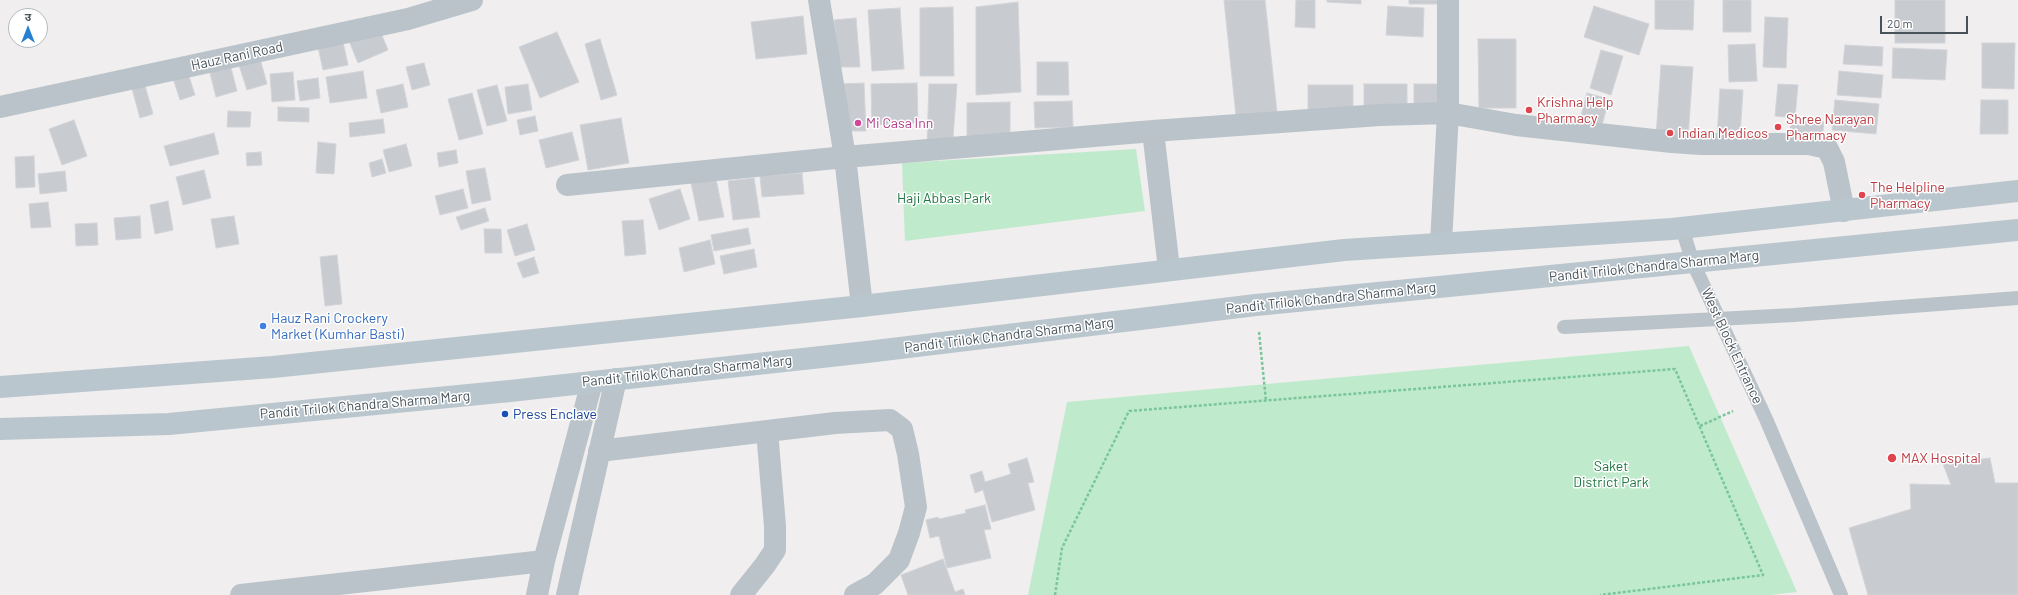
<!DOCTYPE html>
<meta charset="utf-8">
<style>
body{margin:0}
#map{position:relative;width:2018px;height:595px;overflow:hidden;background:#f0eeee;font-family:Barlow,"Noto Sans Devanagari",sans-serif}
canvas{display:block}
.north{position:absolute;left:8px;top:8px;width:40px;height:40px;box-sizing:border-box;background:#fff;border:1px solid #b5babd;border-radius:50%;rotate:0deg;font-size:11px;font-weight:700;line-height:16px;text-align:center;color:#475259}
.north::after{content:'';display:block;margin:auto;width:14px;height:18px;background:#2680d1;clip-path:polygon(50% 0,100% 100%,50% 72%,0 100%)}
.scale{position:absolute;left:1880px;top:16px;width:88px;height:18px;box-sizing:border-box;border:2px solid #475259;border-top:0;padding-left:5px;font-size:12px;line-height:14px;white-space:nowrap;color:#475259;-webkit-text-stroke:3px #fff;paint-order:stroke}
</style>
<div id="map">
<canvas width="2018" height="595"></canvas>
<div class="north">उ</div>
<div class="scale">20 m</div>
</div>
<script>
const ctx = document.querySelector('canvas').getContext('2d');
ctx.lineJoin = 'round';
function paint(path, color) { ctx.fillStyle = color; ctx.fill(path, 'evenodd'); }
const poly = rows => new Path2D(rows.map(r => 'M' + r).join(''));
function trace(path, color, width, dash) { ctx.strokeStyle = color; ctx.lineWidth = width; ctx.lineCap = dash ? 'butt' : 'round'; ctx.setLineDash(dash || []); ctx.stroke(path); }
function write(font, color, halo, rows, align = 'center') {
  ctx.font = font + ' Barlow,sans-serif'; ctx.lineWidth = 3; ctx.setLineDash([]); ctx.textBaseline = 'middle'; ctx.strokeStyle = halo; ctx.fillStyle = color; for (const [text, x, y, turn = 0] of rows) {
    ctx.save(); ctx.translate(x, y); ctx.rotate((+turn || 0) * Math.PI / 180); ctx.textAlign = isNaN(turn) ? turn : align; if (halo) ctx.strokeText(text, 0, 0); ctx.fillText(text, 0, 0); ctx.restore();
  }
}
paint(poly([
 [1136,149,1145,211,905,241,902,163],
 [1689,346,1797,592,1770,595,1028,595,1067,402]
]), '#bfebcc');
const building = poly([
 [1224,0,1265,0,1277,112,1236,116,1224,0],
 [1296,0,1315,0,1315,28,1295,27,1296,0],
 [1327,0,1361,0,1361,4,1327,2,1327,0],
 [1409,0,1442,0,1442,4,1409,4,1409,0],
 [1655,0,1694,0,1693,30,1655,29,1655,0],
 [1723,0,1751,0,1751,32,1723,32,1723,0],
 [1895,0,1945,0,1945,43,1895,43,1895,0],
 [1018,2,1021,92,976,95,976,7,1018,2],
 [1388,6,1424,8,1423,37,1386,35,1388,6],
 [1594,6,1649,24,1639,55,1584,37,1594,6],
 [953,7,954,76,920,76,920,8,953,7],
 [900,8,904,69,872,71,868,10,900,8],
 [803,16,807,54,756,59,751,22,803,16],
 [1765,17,1788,18,1786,68,1763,67,1765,17],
 [856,18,860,67,839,67,834,20,856,18],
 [379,28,388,50,358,63,349,41,379,28],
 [557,32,579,82,540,98,519,47,557,32],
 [600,39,617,95,601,100,585,44,600,39],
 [1478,39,1516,39,1516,108,1479,108,1478,39],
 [343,42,348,65,323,70,318,47,343,42],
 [1982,43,2015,43,2014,89,1982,88,1982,43],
 [1755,44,1757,81,1729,82,1728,45,1755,44],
 [1845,45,1883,47,1882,66,1843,64,1845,45],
 [1893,48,1947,50,1945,80,1892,78,1893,48],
 [1601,50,1623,56,1611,95,1590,88,1601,50],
 [259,55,267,84,247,90,238,62,259,55],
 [1037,62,1068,62,1069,95,1037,95,1037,62],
 [424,63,430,85,412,90,406,67,424,63],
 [230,64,237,91,216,97,209,69,230,64],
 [1661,65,1693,67,1688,138,1656,136,1661,65],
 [187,70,195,95,180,100,172,75,187,70],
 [363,71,367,98,330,103,326,77,363,71],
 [1839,71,1883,75,1881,98,1837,95,1839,71],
 [293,72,295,100,272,102,270,74,293,72],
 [318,78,320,98,300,101,297,81,318,78],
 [144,82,153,114,140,118,131,85,144,82],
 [864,83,866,131,846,131,839,84,864,83],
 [917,83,918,123,872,125,871,84,917,83],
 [403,84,408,107,381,113,376,90,403,84],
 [528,84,532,110,508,114,505,87,528,84],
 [929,84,957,84,953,138,927,143,929,84],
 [1364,84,1407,84,1407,109,1364,108,1364,84],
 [1414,84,1444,84,1443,108,1414,107,1414,84],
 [1778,84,1798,85,1795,118,1775,116,1778,84],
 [497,85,507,121,487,126,477,90,497,85],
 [1308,85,1353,85,1353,114,1308,115,1308,85],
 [1720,89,1743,90,1740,136,1717,137,1720,89],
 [472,93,483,134,459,140,448,99,472,93],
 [1587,93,1609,99,1600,133,1578,127,1587,93],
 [1835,100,1879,104,1876,134,1832,130,1835,100],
 [1981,100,2008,100,2008,134,1980,134,1981,100],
 [1072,101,1073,127,1035,128,1034,102,1072,101],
 [1010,102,1010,135,967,136,967,103,1010,102],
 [278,107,309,108,309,122,278,121,278,107],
 [228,111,251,112,250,127,227,127,228,111],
 [535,116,538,131,520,135,517,120,535,116],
 [621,118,629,163,588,170,580,125,621,118],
 [383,119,385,133,350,137,349,123,383,119],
 [1791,119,1824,122,1822,140,1789,137,1791,119],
 [74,120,87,156,62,165,49,129,74,120],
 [572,132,579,160,546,168,539,140,572,132],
 [214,133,219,154,170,166,164,146,214,133],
 [318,142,336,144,334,174,316,173,318,142],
 [406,144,412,166,389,172,383,150,406,144],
 [456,150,458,163,439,167,437,153,456,150],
 [261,152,262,165,247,166,246,153,261,152],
 [34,156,35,187,16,188,15,157,34,156],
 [382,159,386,173,372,177,369,163,382,159],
 [485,168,491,200,472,204,466,171,485,168],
 [204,170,211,198,183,205,176,177,204,170],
 [65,171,67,191,40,194,38,174,65,171],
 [802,173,804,194,762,197,760,176,802,173],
 [754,178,760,217,733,220,728,181,754,178],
 [716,179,724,217,699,221,691,183,716,179],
 [463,189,468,208,440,215,435,196,463,189],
 [680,189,690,219,659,230,649,199,680,189],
 [168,201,173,230,155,234,150,205,168,201],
 [48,202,51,227,31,228,29,204,48,202],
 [485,208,489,221,461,230,456,217,485,208],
 [140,216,141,238,116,240,114,218,140,216],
 [234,216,239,244,216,248,211,219,234,216],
 [643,220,646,254,625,256,622,221,643,220],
 [97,223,98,245,76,246,75,224,97,223],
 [527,224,535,250,515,256,507,230,527,224],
 [748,228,751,244,714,251,711,235,748,228],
 [484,229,501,229,502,253,485,253,484,229],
 [710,240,715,264,684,272,679,248,710,240],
 [754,249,757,267,724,274,720,256,754,249],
 [337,255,342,304,325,306,320,257,337,255],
 [534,257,539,273,523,278,517,263,534,257],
 [1027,458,1034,482,1028,483,1035,510,992,522,983,490,975,493,970,475,982,471,985,482,1011,474,1008,464,1027,458],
 [1990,458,1995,483,2018,483,2018,595,1868,595,1849,528,1911,509,1910,484,1951,485,1943,464,1990,458],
 [985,505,991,529,984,530,991,558,947,568,939,536,930,538,926,520,938,517,939,519,966,513,965,510,985,505],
 [943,559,955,592,963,589,965,595,908,595,901,575,943,559]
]);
paint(building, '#c8cbd0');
trace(building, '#d2d4d9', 1);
trace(poly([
 [1259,332,1266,401],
 [1700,426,1733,411],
 [1055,595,1062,548,1129,411,1675,369,1763,575,1600,595]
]), '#79c69a', 2.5, [3, 2]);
trace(poly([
 [1682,228,1693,263,1766,419,1841,595],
 [1564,327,1794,315,2018,298]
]), '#bac3c9', 14);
trace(poly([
 [819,0,845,157,862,306],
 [0,107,408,19,472,0],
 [1153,131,1169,269],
 [567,185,845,157,1153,131,1380,115,1448,113,1516,125,1672,142,1701,144,1809,144,1827,148,1834,162,1844,211],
 [1441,243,1448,113,1448,0],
 [599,451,835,423,890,420,902,429,908,454,916,507,909,533,899,560,875,584,855,595],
 [241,595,544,561],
 [537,595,544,561,592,382],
 [567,595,616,379],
 [741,595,765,565,775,550,775,526,767,431]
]), '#bac3c9', 22);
trace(poly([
 [0,387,273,367,862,306,1344,250,1672,229,2018,191],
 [0,429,169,424,510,391,867,352,1256,305,2018,230]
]), '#bac6ce', 22);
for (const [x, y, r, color] of [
 [1529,110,4,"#e0444e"],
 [858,123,4,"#d1479c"],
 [1778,127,4,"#e0444e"],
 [1670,133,4,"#e0444e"],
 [1862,195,4,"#e0444e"],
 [263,326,4,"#3f7fe0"],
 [505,414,4,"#1a4fb4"],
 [1892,458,5,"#e0444e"]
]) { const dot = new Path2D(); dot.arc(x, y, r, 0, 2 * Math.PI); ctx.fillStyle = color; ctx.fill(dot); trace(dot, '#fff', 1.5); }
write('14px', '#475259', '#fff', [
 ["Hauz Rani Road",237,56,-12],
 ["Pandit Trilok Chandra Sharma Marg",1654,266,-6],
 ["Pandit Trilok Chandra Sharma Marg",1331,298,-6],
 ["Pandit Trilok Chandra Sharma Marg",1009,335,-7],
 ["West Block Entrance",1732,346,65],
 ["Pandit Trilok Chandra Sharma Marg",687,371,-6],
 ["Pandit Trilok Chandra Sharma Marg",365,405,-5]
]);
write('14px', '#be3a42', '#fff', [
 ["Krishna Help",1537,102],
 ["Pharmacy",1537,118],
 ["Shree Narayan",1786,119],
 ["Pharmacy",1786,135],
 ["Indian Medicos",1678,133],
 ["The Helpline",1870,187],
 ["Pharmacy",1870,203],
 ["MAX Hospital",1901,458]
], 'left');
write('14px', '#b23c85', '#fff', [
 ["Mi Casa Inn",866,123]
], 'left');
write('14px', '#1e7542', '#fff', [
 ["Haji Abbas Park",944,198],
 ["Saket",1611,466],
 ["District Park",1611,482]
]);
write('14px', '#366cbe', '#fff', [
 ["Hauz Rani Crockery",271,318],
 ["Market (Kumhar Basti)",271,334]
], 'left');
write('14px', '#164399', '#fff', [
 ["Press Enclave",513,414]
], 'left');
</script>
